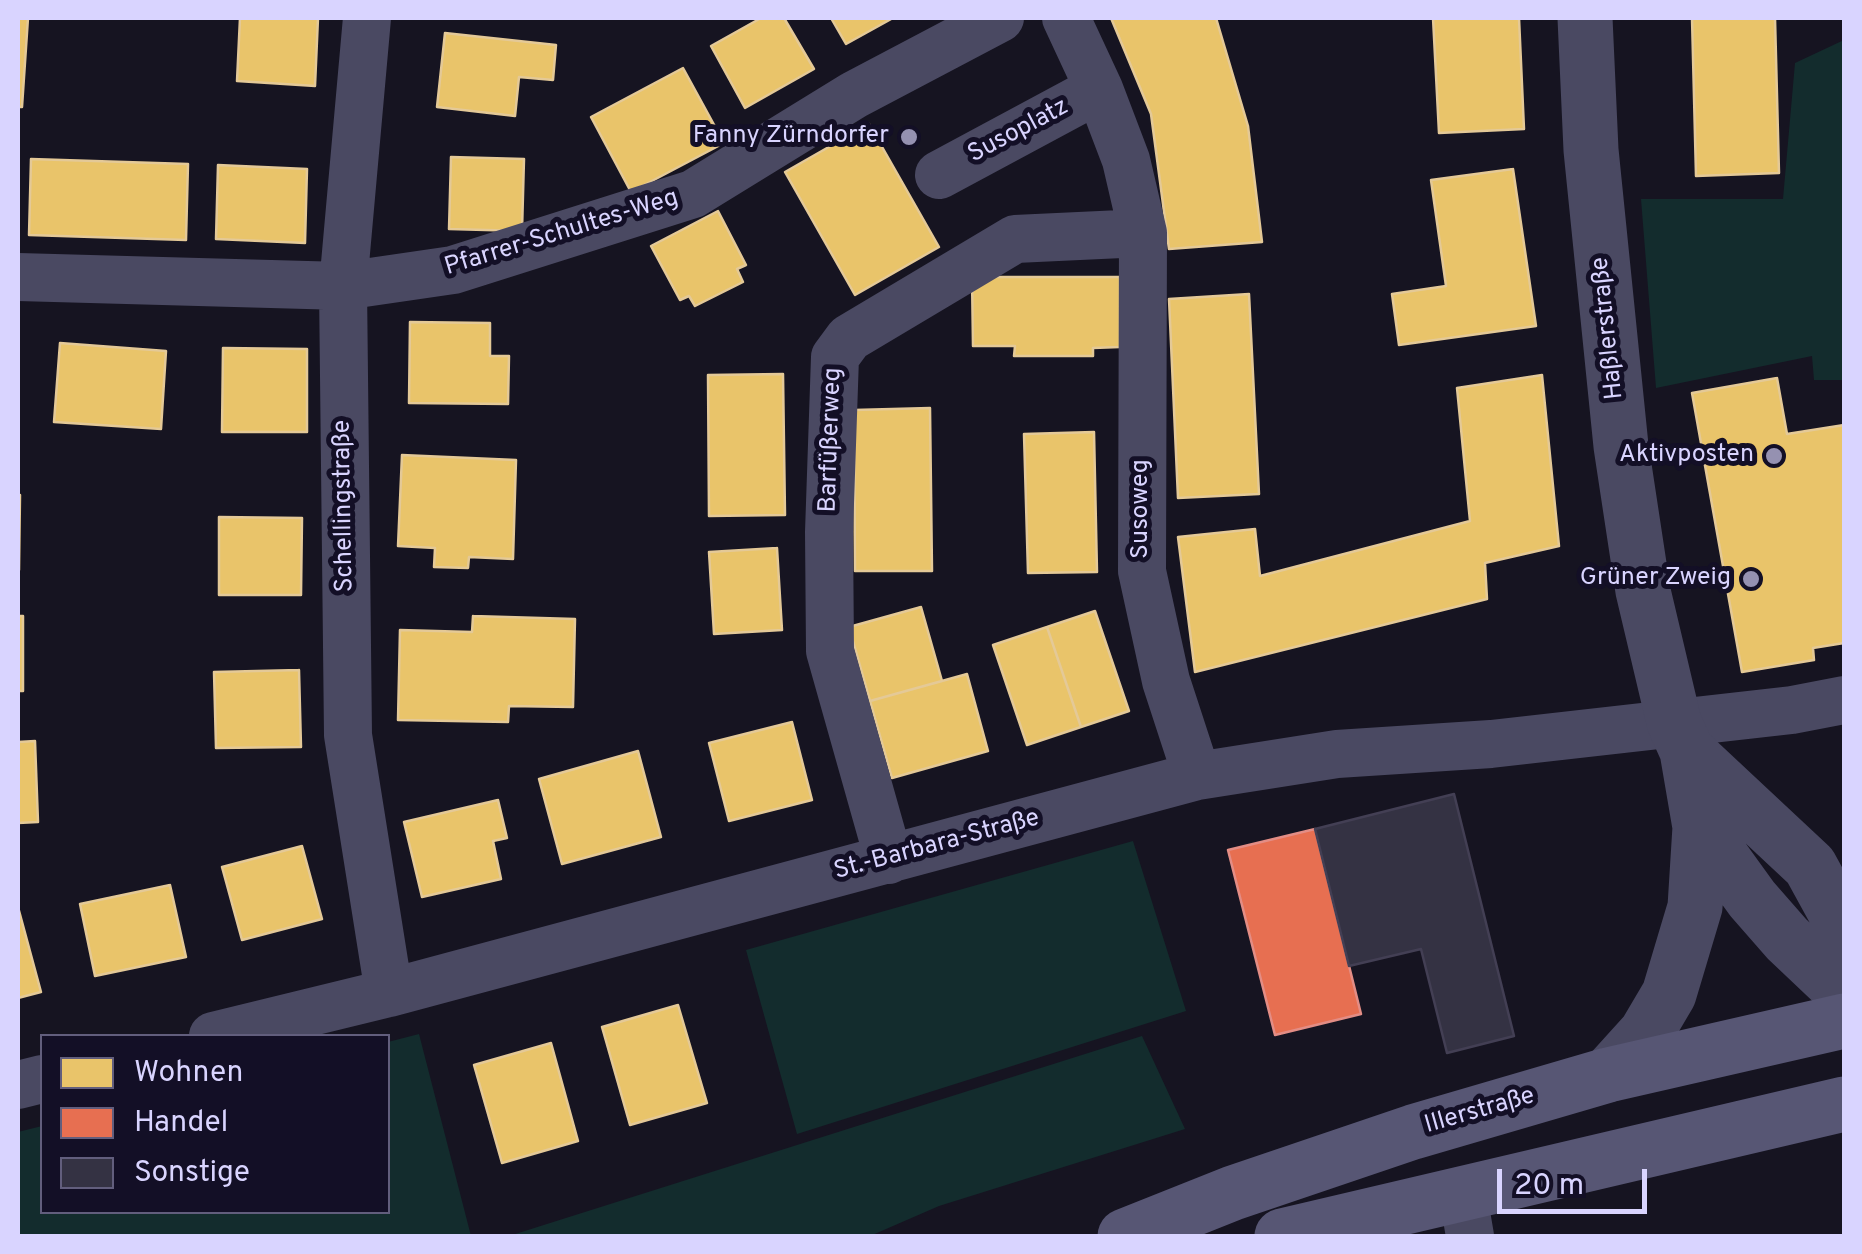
<!DOCTYPE html>
<meta charset="utf-8">
<style>
body{margin:0}
#map{position:relative;width:1862px;height:1254px;overflow:hidden;background:#161421;font-family:Overpass,sans-serif}
canvas{display:block}
.frame{position:absolute;inset:0;border:20px solid #d9d4ff;pointer-events:none}
.legend{position:absolute;left:40px;top:1034px;width:350px;height:180px;box-sizing:border-box;background:#130f26;border:2px solid #625e7d;margin:0;padding:12px 18px;list-style:none;font-size:30px;color:#d9d4ff}
.legend li{display:flex;align-items:center;gap:20px;height:50px}
.legend b{width:50px;border:2px solid #625e7d}
.scale{position:absolute;left:1497px;top:1169px;width:150px;height:45px;box-sizing:border-box;border:5px solid #d9d4ff;border-top:0;padding-left:12px;font-size:30px;line-height:35px;white-space:nowrap;color:#d9d4ff;-webkit-text-stroke:8px #130f26;paint-order:stroke}
</style>
<div id="map">
<canvas width="1862" height="1254"></canvas>
<div class="frame"></div>
<ul class="legend">
<li><b style="height:28px;background:#e9c46a"></b>Wohnen</li>
<li><b style="height:28px;background:#e76f51"></b>Handel</li>
<li><b style="height:28px;background:#343243"></b>Sonstige</li>
</ul>
<div class="scale">20 m</div>
</div>
<script>
const ctx = document.querySelector('canvas').getContext('2d');
ctx.lineJoin = 'round';
function paint(path, color) { ctx.fillStyle = color; ctx.fill(path, 'evenodd'); }
const poly = rows => new Path2D(rows.map(r => 'M' + r).join(''));
function trace(path, color, width, dash) { ctx.strokeStyle = color; ctx.lineWidth = width; ctx.lineCap = dash ? 'butt' : 'round'; ctx.setLineDash(dash || []); ctx.stroke(path); }
function write(font, color, halo, rows, align = 'center') {
  ctx.font = font + ' Overpass,sans-serif'; ctx.lineWidth = 10; ctx.setLineDash([]); ctx.textBaseline = 'middle'; ctx.strokeStyle = halo; ctx.fillStyle = color; for (const [text, x, y, turn = 0] of rows) {
    ctx.save(); ctx.translate(x, y); ctx.rotate((+turn || 0) * Math.PI / 180); ctx.textAlign = isNaN(turn) ? turn : align; if (halo) ctx.strokeText(text, 0, 0); ctx.fillText(text, 0, 0); ctx.restore();
  }
}
paint(poly([
 [1844,40,1844,380,1814,380,1812,356,1656,388,1641,199,1783,199,1795,63],
 [1133,841,1186,1011,797,1134,746,950],
 [419,1034,471,1236,18,1236,18,1132,42,1126,42,1212,388,1212,388,1042],
 [1142,1036,1185,1129,939,1206,870,1236,509,1236]
]), '#132c2d');
const homes = poly([
 [18,18,28,18,22,107,18,107,18,18],
 [240,18,318,18,315,86,237,81,240,18],
 [761,18,784,18,814,69,745,108,711,46,761,18],
 [831,18,893,18,846,44,831,18],
 [1111,18,1216,18,1248,126,1262,242,1169,249,1151,114,1111,18],
 [1433,18,1519,18,1524,129,1439,133,1433,18],
 [1692,18,1775,18,1779,173,1696,176,1692,18],
 [445,33,556,45,553,80,519,77,515,116,437,107,445,33],
 [683,68,724,143,631,192,591,117,683,68],
 [869,124,939,247,855,295,785,172,869,124],
 [451,157,524,159,522,231,449,229,451,157],
 [31,159,188,164,186,240,29,235,31,159],
 [218,165,307,169,305,243,216,239,218,165],
 [1513,169,1536,326,1399,345,1392,294,1446,286,1431,180,1513,169],
 [718,211,746,265,737,269,743,282,695,306,689,296,680,300,651,246,718,211],
 [972,277,1120,277,1120,347,1093,348,1093,356,1014,356,1015,346,973,346,972,277],
 [1249,294,1259,494,1178,498,1169,299,1249,294],
 [410,322,490,323,490,356,509,356,508,404,409,403,410,322],
 [60,343,166,351,161,429,54,422,60,343],
 [223,348,307,349,307,432,222,432,223,348],
 [783,374,785,515,709,516,708,375,783,374],
 [1542,375,1559,546,1485,563,1487,599,1195,672,1178,537,1255,529,1260,576,1470,521,1457,388,1542,375],
 [1777,378,1787,434,1844,425,1844,643,1813,648,1814,660,1742,672,1692,393,1777,378],
 [930,408,932,571,855,571,854,410,930,408],
 [1094,432,1097,572,1028,573,1024,434,1094,432],
 [402,455,516,460,513,559,469,557,468,568,434,567,435,548,398,546,402,455],
 [18,495,20,495,19,570,18,570,18,495],
 [219,517,302,518,301,595,219,595,219,517],
 [777,548,782,630,714,634,709,552,777,548],
 [921,607,942,681,870,701,849,627,921,607],
 [1095,611,1129,711,1081,727,1047,627,1095,611],
 [18,616,23,616,23,691,18,691,18,616],
 [473,616,575,619,573,707,509,706,508,722,398,720,400,630,472,632,473,616],
 [1047,627,1081,727,1027,745,993,645,1047,627],
 [299,670,301,747,216,748,214,672,299,670],
 [967,674,988,751,892,778,870,701,967,674],
 [792,722,812,800,729,821,709,743,792,722],
 [35,741,38,822,18,823,18,742,35,741],
 [638,751,661,837,562,864,539,779,638,751],
 [498,800,507,838,493,841,501,879,422,897,404,822,498,800],
 [302,846,322,919,242,940,222,867,302,846],
 [170,885,186,957,95,976,80,904,170,885],
 [18,907,41,992,18,998,18,907],
 [678,1005,707,1103,630,1125,602,1027,678,1005],
 [551,1043,578,1141,502,1163,474,1065,551,1043]
]);
paint(homes, '#e9c46a');
trace(homes, '#e4c997', 2.5);
const shops = poly([
 [1315,829,1361,1014,1275,1035,1228,850,1315,829]
]);
paint(shops, '#e76f51');
trace(shops, '#e38d85', 2.5);
const building = poly([
 [1454,794,1514,1036,1447,1053,1421,949,1349,966,1315,829,1454,794]
]);
paint(building, '#343243');
trace(building, '#433f54', 2.5);
trace(poly([
 [367,18,343,286,348,735,389,993],
 [1066,18,1099,89,1126,160,1143,233,1142,571,1166,681,1197,776],
 [939,175,1099,89],
 [18,277,343,286,453,270,693,194,854,95,1000,18],
 [889,860,830,651,829,532,835,357,849,338,1015,239,1143,233],
 [213,1036,389,993,1197,776,1337,754,1491,744,1792,710,1844,700],
 [18,1085,42,1079],
 [1463,1195,1470,1236]
]), '#4a4962', 48);
trace(poly([
 [1585,18,1591,150,1621,446,1643,591,1674,722,1687,751,1700,827,1752,899,1787,939,1844,993],
 [1687,751,1810,866,1844,928],
 [1608,1075,1646,1033,1669,994,1695,907,1700,827]
]), '#4a4962', 55);
trace(poly([
 [1125,1236,1233,1193,1413,1132,1608,1075,1844,1021],
 [1282,1236,1844,1104]
]), '#575674', 55);
for (const [x, y, r, color] of [
 [909,137,10,"#9591b1"],
 [1774,456,10,"#9591b1"],
 [1751,579,10,"#9591b1"]
]) { const dot = new Path2D(); dot.arc(x, y, r, 0, 2 * Math.PI); ctx.fillStyle = color; ctx.fill(dot); trace(dot, '#130f26', 4); }
write('25px', '#d9d4ff', '#130f26', [
 ["Susoplatz",1019,132,-28],
 ["Pfarrer-Schultes-Weg",562,234,-17],
 ["Haßlerstraße",1609,328,-96],
 ["Barfüßerweg",832,440,-88],
 ["Schellingstraße",345,506,-91],
 ["Susoweg",1142,509,-90],
 ["St.-Barbara-Straße",937,846,-15],
 ["Illerstraße",1480,1112,-16]
]);
write('25px', '#d9d4ff', '#130f26', [
 ["Fanny Zürndorfer",889,137],
 ["Aktivposten",1754,456],
 ["Grüner Zweig",1731,579]
], 'right');
</script>
